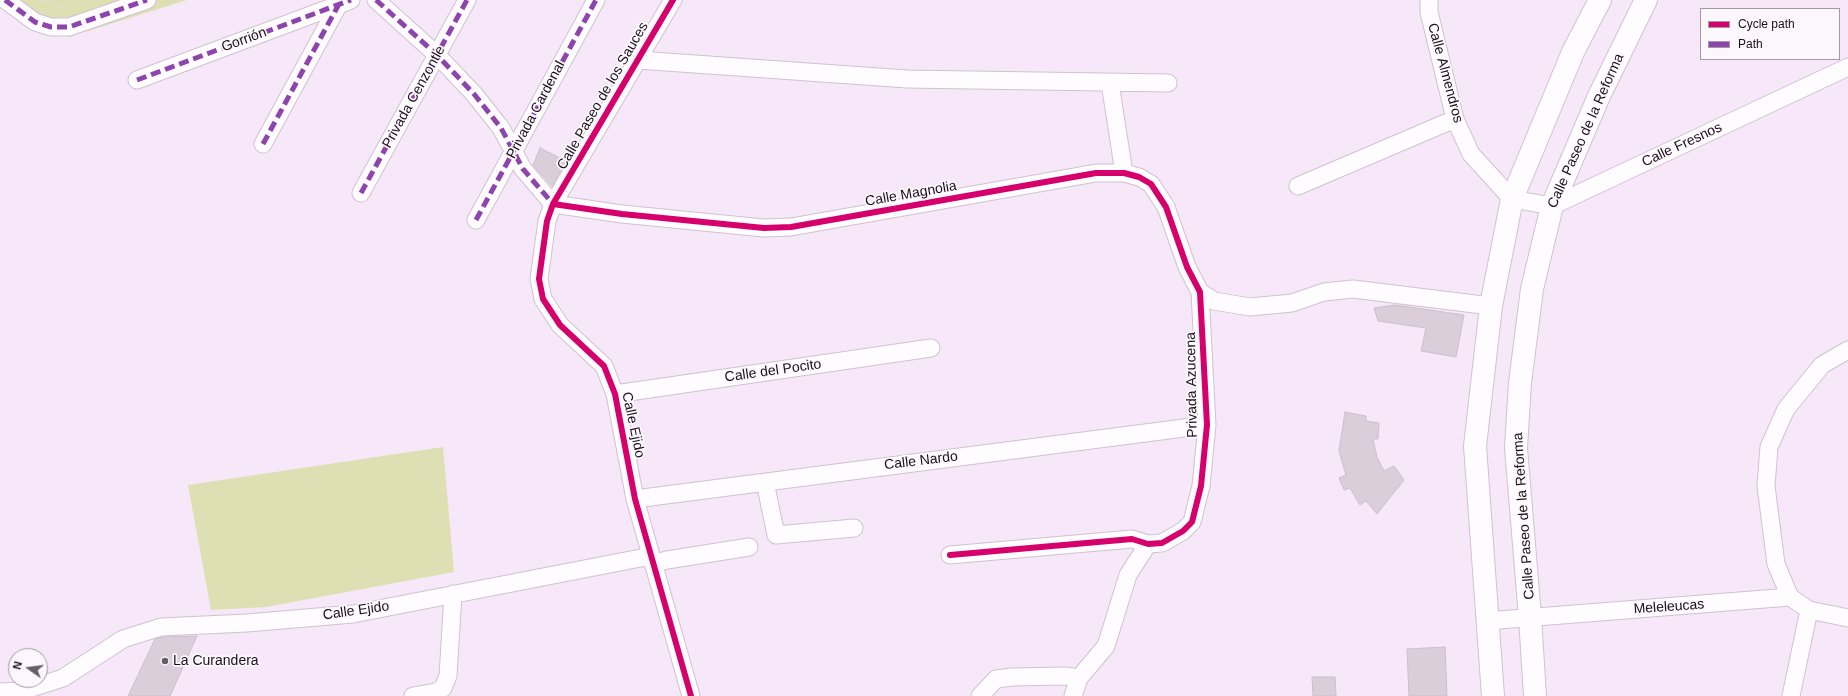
<!DOCTYPE html>
<meta charset="utf-8">
<style>
body{margin:0}
#map{position:relative;width:1848px;height:696px;overflow:hidden;background:#f6e8f8;font-family:Helvetica,sans-serif}
canvas{display:block}
.legend{position:absolute;left:1700px;top:8px;width:140px;height:52px;box-sizing:border-box;background:#fcf7fc;border:1px solid #a29ba2;margin:0;padding:5px 7px;list-style:none;font-size:12px;color:#1a111b}
.legend li{display:flex;align-items:center;gap:8px;height:20px}
.legend b{width:20px;border:1px solid #a29ba2}
.north{position:absolute;left:8px;top:648px;width:40px;height:40px;box-sizing:border-box;background:#fcf7fc;border:1px solid #a29ba2;border-radius:50%;rotate:284deg;font-size:11px;font-weight:700;line-height:16px;text-align:center;color:#1a111b}
.north::after{content:'';display:block;margin:auto;width:14px;height:18px;background:#675c68;clip-path:polygon(50% 0,100% 100%,50% 72%,0 100%)}
</style>
<div id="map">
<canvas width="1848" height="696"></canvas>
<ul class="legend">
<li><b style="height:5px;background:#d6006c"></b>Cycle path</li>
<li><b style="height:5px;background:#8e44ad"></b>Path</li>
</ul>
<div class="north">N</div>
</div>
<script>
const ctx = document.querySelector('canvas').getContext('2d');
ctx.lineJoin = 'round';
function paint(path, color) { ctx.fillStyle = color; ctx.fill(path, 'evenodd'); }
const poly = rows => new Path2D(rows.map(r => 'M' + r).join(''));
function trace(path, color, width, dash) { ctx.strokeStyle = color; ctx.lineWidth = width; ctx.lineCap = dash ? 'butt' : 'round'; ctx.setLineDash(dash || []); ctx.stroke(path); }
function write(font, color, halo, rows, align = 'center') {
  ctx.font = font + ' Helvetica,sans-serif'; ctx.lineWidth = 3.5; ctx.setLineDash([]); ctx.textBaseline = 'middle'; ctx.strokeStyle = halo; ctx.fillStyle = color; for (const [text, x, y, turn = 0] of rows) {
    ctx.save(); ctx.translate(x, y); ctx.rotate((+turn || 0) * Math.PI / 180); ctx.textAlign = isNaN(turn) ? turn : align; if (halo) ctx.strokeText(text, 0, 0); ctx.fillText(text, 0, 0); ctx.restore();
  }
}
paint(poly([
 [0,0,187,0,88,31,63,36,33,30],
 [443,447,454,572,266,607,211,610,188,485]
]), '#dfdfb4');
const building = poly([
 [540,148,566,161,552,186,533,165,540,148],
 [1396,305,1464,315,1456,357,1421,351,1426,328,1378,321,1374,308,1396,305],
 [1345,412,1366,416,1366,421,1379,423,1378,439,1373,439,1377,457,1384,471,1394,466,1404,480,1377,514,1366,501,1360,505,1350,488,1344,490,1339,478,1346,475,1339,451,1345,412],
 [197,636,170,696,128,696,155,639,163,637,197,636],
 [1445,647,1447,696,1409,696,1407,649,1445,647],
 [1312,677,1335,677,1336,696,1313,696,1312,677]
]);
paint(building, '#d9ceda');
trace(building, '#cabfcb', 1);
const minor = poly([
 [5,0,35,22,51,27,69,27,147,0],
 [376,0,437,55,474,94,501,128,523,169,553,204],
 [673,0,553,204,547,221,539,279,543,299,560,325,604,366,615,394,635,499,691,696],
 [1429,0,1429,12,1455,119,1471,154,1512,199,1552,206,1848,67],
 [638,60,907,79,1168,83],
 [137,80,351,0],
 [1110,83,1124,173],
 [263,144,339,4],
 [1298,186,1455,119],
 [361,193,467,0],
 [553,204,622,214,764,228,791,227,1096,173,1124,173,1139,177,1151,184,1166,207,1187,267,1200,292,1207,425,1201,486,1192,522,1183,531,1162,543,1148,544,1132,539,950,555],
 [476,220,596,0],
 [1200,292,1214,301,1250,307,1292,303,1324,292,1353,289,1491,306],
 [615,394,931,348],
 [765,482,776,535,854,528],
 [635,499,1207,425],
 [653,564,667,560,749,547],
 [1790,597,1776,564,1766,486,1769,447,1786,409,1822,365,1848,350],
 [1486,621,1790,597,1809,610,1848,618],
 [0,692,22,691,63,678,123,639,161,627,247,623,353,614,651,556],
 [413,696,436,692,443,688,448,676,453,594],
 [980,696,996,679,1012,677,1065,676,1079,678],
 [1073,696,1079,678,1106,646,1128,575,1148,544],
 [1791,696,1809,610]
]);
const secondary = poly([
 [1493,696,1475,446,1491,306,1512,199,1573,52,1600,0],
 [1535,696,1530,617,1516,448,1520,383,1532,289,1552,206,1599,96,1646,0]
]);
trace(minor, '#cec3cf', 19);
trace(secondary, '#cec3cf', 24);
trace(poly([
 [41,0,58,8,76,7]
]), '#e1dce1', 2.5, [1, 3]);
trace(minor, '#fefcfe', 17);
trace(secondary, '#fefcfe', 22);
trace(poly([
 [5,0,35,22,51,27,69,27,147,0],
 [376,0,437,55,474,94,501,128,523,169,553,204],
 [137,80,351,0],
 [263,144,339,4],
 [361,193,467,0],
 [476,220,596,0]
]), '#8e44ad', 5, [10, 5]);
trace(poly([
 [673,0,553,204,547,221,539,279,543,299,560,325,604,366,615,394,635,499,691,696],
 [553,204,622,214,764,228,791,227,1096,173,1124,173,1139,177,1151,184,1166,207,1187,267,1200,292,1207,425,1201,486,1192,522,1183,531,1162,543,1148,544,1132,539,950,555]
]), '#d6006c', 6);
for (const [x, y, r, color] of [
 [165,661,4,"#675c68"]
]) { const dot = new Path2D(); dot.arc(x, y, r, 0, 2 * Math.PI); ctx.fillStyle = color; ctx.fill(dot); trace(dot, '#fcf7fc', 1.5); }
write('14px', '#1a111b', '#fcf7fc', [
 ["Gorrión",244,40,-20],
 ["Calle Almendros",1445,73,75],
 ["Calle Paseo de los Sauces",603,96,-60],
 ["Privada Cenzontle",414,97,-61],
 ["Privada Cardenal",536,110,-62],
 ["Calle Paseo de la Reforma",1586,131,-66],
 ["Calle Fresnos",1682,145,-25],
 ["Calle Magnolia",911,194,-10],
 ["Calle del Pocito",773,371,-8],
 ["Privada Azucena",1192,385,-91],
 ["Calle Ejido",633,425,78],
 ["Calle Nardo",921,461,-7],
 ["Calle Paseo de la Reforma",1524,516,-94],
 ["Meleleucas",1669,607,-4],
 ["Calle Ejido",356,611,-8]
]);
write('14px', '#1a111b', '#fcf7fc', [
 ["La Curandera",173,661]
], 'left');
</script>
